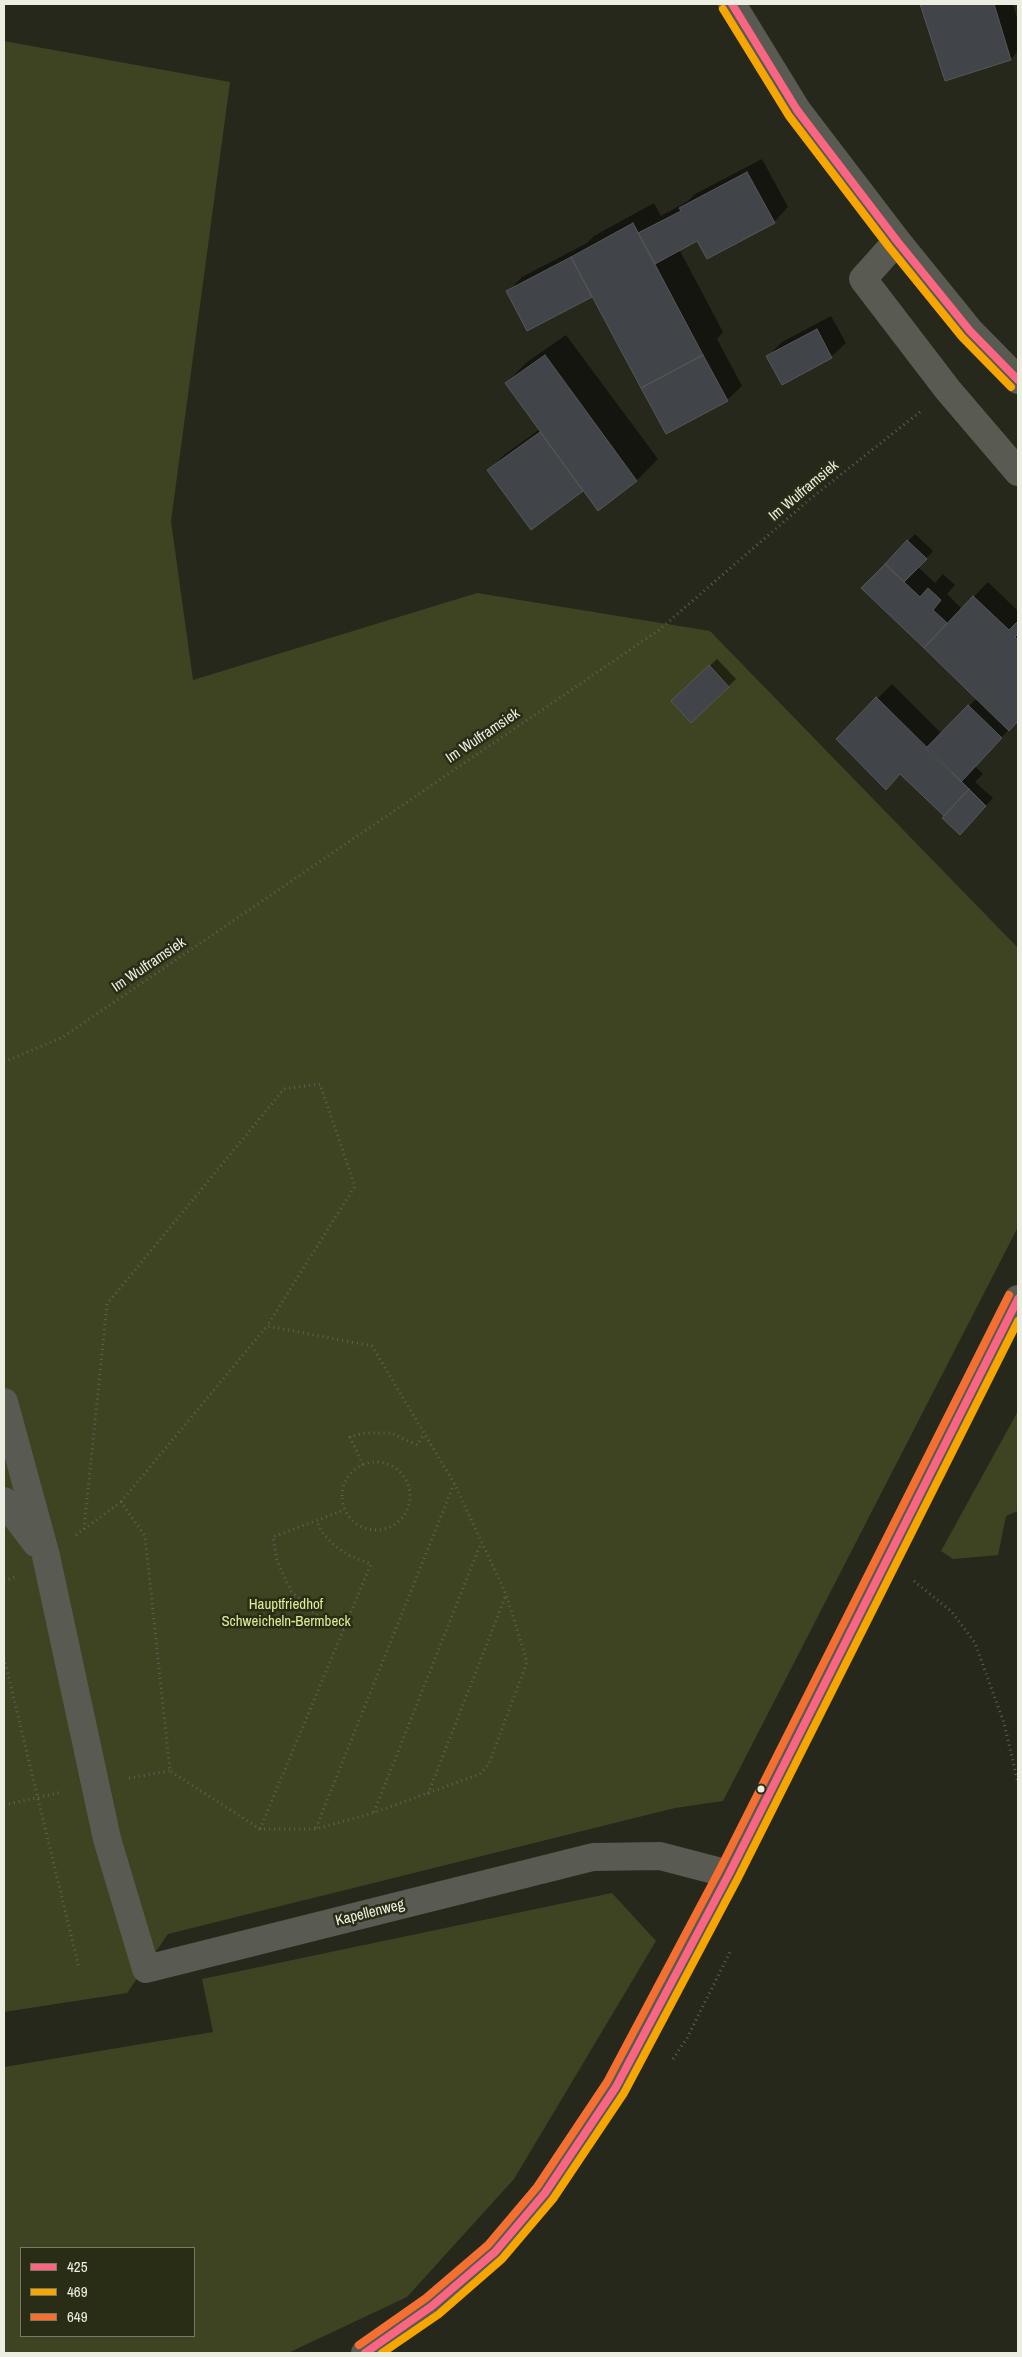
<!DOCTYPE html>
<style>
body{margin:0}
#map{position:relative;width:1022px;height:2357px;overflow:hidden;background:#26281b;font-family:"Archivo Narrow",sans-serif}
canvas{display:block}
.frame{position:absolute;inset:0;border:5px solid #ebeee0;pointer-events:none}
.legend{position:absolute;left:20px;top:2247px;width:175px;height:90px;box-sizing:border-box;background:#292d16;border:1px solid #777a67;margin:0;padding:6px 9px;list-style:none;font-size:15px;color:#ebeee0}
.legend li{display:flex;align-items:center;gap:10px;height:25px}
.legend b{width:25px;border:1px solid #777a67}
</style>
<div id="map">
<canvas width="1022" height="2357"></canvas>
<div class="frame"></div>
<ul class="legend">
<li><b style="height:6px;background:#fa6682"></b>425</li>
<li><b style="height:6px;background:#f7a600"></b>469</li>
<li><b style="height:6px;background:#f46f30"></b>649</li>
</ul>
</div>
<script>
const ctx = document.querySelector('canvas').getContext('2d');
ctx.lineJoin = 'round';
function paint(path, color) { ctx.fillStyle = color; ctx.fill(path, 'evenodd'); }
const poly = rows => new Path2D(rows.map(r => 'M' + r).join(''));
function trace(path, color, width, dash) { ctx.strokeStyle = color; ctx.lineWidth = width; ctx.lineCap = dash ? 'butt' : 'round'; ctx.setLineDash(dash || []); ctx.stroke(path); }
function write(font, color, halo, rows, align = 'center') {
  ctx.font = font + ' "Archivo Narrow",sans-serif'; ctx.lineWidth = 5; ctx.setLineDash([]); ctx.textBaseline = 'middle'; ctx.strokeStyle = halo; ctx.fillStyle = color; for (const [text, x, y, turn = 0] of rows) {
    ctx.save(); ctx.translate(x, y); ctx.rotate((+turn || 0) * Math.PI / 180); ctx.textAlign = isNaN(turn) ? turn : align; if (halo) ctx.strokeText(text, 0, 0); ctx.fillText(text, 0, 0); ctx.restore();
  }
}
paint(poly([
 [4,41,230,82,171,521,193,680,477,593,710,631,1018,948,1018,1227,723,1801,675,1808,168,1934,127,1993,4,2012],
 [1018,1411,1018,1511,1006,1516,998,1555,953,1559,941,1551],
 [612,1893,656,1941,514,2179,407,2297,288,2353,4,2353,4,2067,213,2032,202,1979],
 [194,2248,194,2336,21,2336,21,2248]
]), '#3e4421');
paint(poly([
 [922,4,1013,4,1018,21,1018,51,1011,59,945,79],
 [762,159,788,207,774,222,697,239,679,249,723,332,717,339,742,386,727,400,593,295,508,292,522,277,587,243,594,236,654,203,661,216,688,201,695,194],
 [831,316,846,343,831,357,768,356,782,342],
 [566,335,658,459,637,480,598,509,583,489,531,528,489,470,504,455,540,429,506,383,527,362],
 [915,534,933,551,918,567,935,583,943,574,955,585,947,594,962,609,988,582,1018,611,1018,720,974,766,983,774,975,782,993,798,967,826,954,808,901,773,838,739,892,684,942,734,977,698,863,588],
 [717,659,736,679,692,721,673,701]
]), '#0007');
const building = poly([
 [920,4,994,4,1011,60,945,81,920,4],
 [747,172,775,223,707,259,697,241,655,264,638,233,681,211,679,208,747,172],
 [633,223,703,355,641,388,571,257,633,223],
 [571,257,592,297,527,331,506,291,571,257],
 [817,329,832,358,782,385,766,356,817,329],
 [545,355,637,481,598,511,505,383,545,355],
 [703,355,728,401,666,434,641,388,703,355],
 [540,432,583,491,531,530,487,470,540,432],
 [907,540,927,559,904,582,885,564,907,540],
 [885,564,920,597,928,588,941,600,933,610,947,623,924,648,861,588,885,564],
 [973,596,1009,630,1018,621,1018,634,1015,637,1018,640,1018,721,1009,731,924,648,973,596],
 [709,665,729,687,691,723,671,701,709,665],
 [876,697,969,789,944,816,900,774,886,790,836,739,876,697],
 [968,705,1002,738,961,782,926,748,968,705],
 [969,789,986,806,960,835,942,818,969,789]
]);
paint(building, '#414448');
trace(building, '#565858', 1);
trace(poly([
 [4,1062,63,1037,659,630,810,499,920,412],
 '342 1496a34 34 0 1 1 68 0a34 34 0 1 1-68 0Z',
 [363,1465,350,1437,363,1433,391,1433,417,1445,424,1434],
 [84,1529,107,1304,284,1089,320,1084,355,1186,267,1326],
 [76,1535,121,1502,145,1536,170,1771,260,1829,316,1829,373,1813,480,1774,489,1764,527,1662,506,1594,454,1483,372,1346,267,1326,121,1502],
 [4,1581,15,1577],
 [914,1581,952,1612,975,1643,1004,1723,1018,1783],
 [344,1629,315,1614,291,1591,277,1561,273,1537,344,1510],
 [4,1658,79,1968],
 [129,1778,169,1771],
 [428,1794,506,1595],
 [4,1805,62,1792],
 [374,1812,481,1543],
 [316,1828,454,1484],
 [260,1829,371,1564,350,1556,334,1545,321,1531,317,1521],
 [673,2059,687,2038,730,1952]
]), '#5e6057', 3, [1, 4]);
trace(poly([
 [732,4,797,110,897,241,970,331,1018,380],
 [897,241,863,279,948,390,1018,472],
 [4,1402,46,1556,107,1839,146,1969,593,1857,660,1856,729,1874],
 [4,1501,36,1543],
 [365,2353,432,2306,495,2252,545,2193,616,2087,729,1874,1018,1299]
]), '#595a51', 28);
trace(poly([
 [732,4,797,110,897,241,970,331,1018,380],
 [365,2353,432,2306,495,2252,545,2193,616,2087,729,1874,1018,1299]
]), '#fa6682', 8);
trace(poly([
 [723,9,789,116,889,247,962,337,1011,387],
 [382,2353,439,2314,502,2259,553,2199,624,2093,738,1878,1018,1321]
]), '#f7a600', 8);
trace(poly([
 [359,2345,426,2298,488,2245,537,2187,607,2082,720,1869,1009,1295]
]), '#f46f30', 8);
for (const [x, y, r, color] of [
 [761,1789,4.5,"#ebeee0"]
]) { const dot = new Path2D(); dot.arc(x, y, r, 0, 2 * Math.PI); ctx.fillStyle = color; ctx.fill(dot); trace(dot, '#292d16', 2); }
write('15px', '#ebeee0', '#292d16', [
 ["Im Wulframsiek",804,491,-40],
 ["Im Wulframsiek",483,736,-34],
 ["Im Wulframsiek",149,965,-34],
 ["Kapellenweg",370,1913,-14]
]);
write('15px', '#deec95', '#292d16', [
 ["Hauptfriedhof",286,1605],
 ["Schweicheln-Bermbeck",286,1622]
]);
</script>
